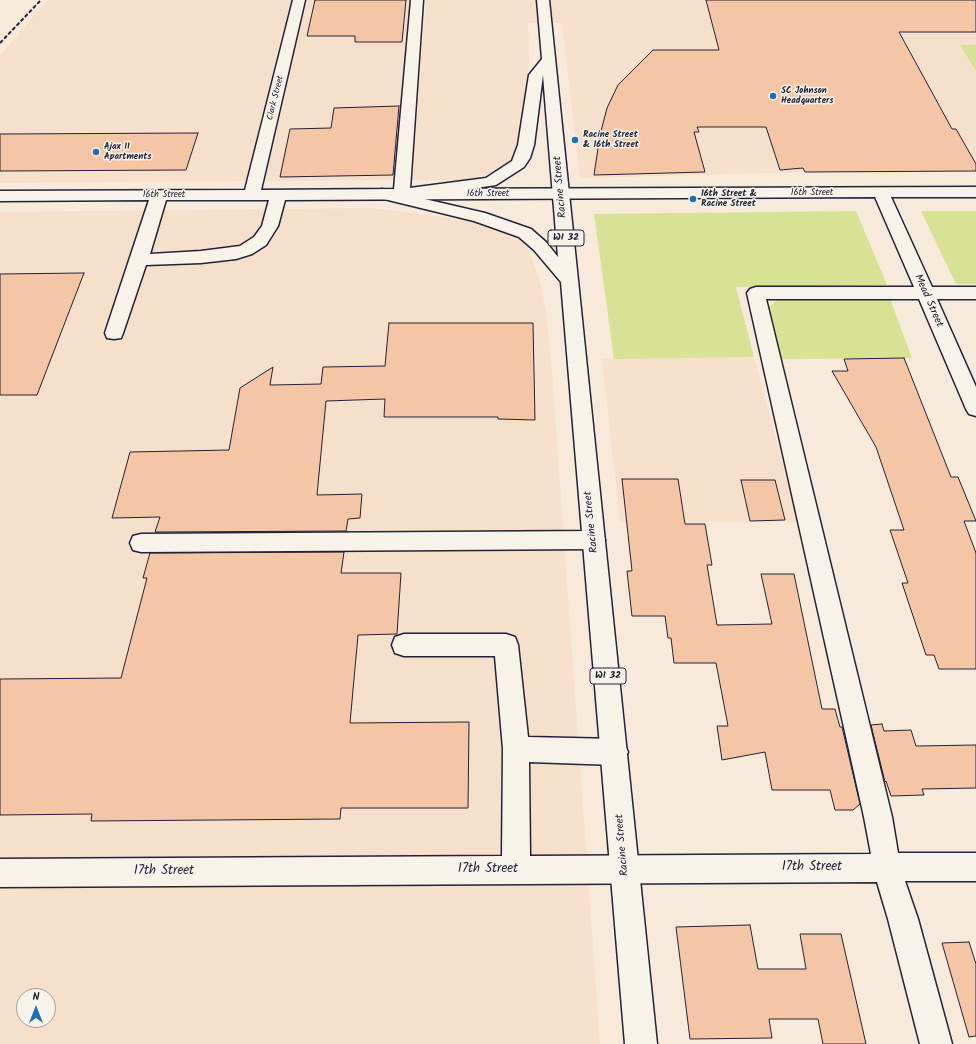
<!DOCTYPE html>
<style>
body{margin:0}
#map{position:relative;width:976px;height:1044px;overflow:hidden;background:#f7eadb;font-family:Kalam,sans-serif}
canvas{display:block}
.north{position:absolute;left:16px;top:988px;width:40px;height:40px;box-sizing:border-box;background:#f7f3e8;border:1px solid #a29fa3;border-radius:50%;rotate:0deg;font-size:11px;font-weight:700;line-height:16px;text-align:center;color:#22223b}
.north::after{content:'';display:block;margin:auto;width:14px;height:18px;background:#1f6fb2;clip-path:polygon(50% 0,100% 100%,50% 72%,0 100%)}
</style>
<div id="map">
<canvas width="976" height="1044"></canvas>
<div class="north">N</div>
</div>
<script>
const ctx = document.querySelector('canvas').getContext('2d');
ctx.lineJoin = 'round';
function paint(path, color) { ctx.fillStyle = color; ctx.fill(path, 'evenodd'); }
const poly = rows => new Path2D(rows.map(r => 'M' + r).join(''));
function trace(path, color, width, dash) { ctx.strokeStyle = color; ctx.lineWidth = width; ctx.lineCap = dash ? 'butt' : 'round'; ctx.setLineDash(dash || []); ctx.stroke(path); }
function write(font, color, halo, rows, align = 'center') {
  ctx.font = font + ' Kalam,sans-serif'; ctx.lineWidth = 3; ctx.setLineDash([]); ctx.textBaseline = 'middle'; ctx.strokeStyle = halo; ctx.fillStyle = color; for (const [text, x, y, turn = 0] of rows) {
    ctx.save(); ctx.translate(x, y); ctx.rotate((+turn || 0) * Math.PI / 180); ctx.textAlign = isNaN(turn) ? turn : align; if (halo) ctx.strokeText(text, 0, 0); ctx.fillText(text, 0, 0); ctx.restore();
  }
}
paint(poly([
 [48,0,411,0,396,180,0,183,0,55],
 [426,0,976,0,976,171,805,172,580,178,562,23,528,23,529,64,523,122,519,140,509,162,502,169,477,178,455,180,412,180],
 [373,208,457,219,488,224,502,230,524,243,530,253,540,282,546,311,552,373,600,1044,0,1044,0,212],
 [24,996,48,996,48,1020,24,1020],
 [754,357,798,522,620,522,602,359]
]), '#f6dfcb');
paint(poly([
 [960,45,976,45,976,71],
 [856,211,887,285,736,287,754,357,614,359,594,214],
 [921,211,976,211,976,284,956,284],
 [781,296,889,296,912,358,776,359,766,310]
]), '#d7e294');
const building = poly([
 [315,0,406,0,402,42,355,42,355,36,307,36,315,0],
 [706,0,976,0,976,32,899,32,952,129,956,129,976,164,976,171,805,172,803,168,780,170,766,127,697,127,699,132,694,132,705,172,594,175,600,135,607,108,618,85,653,50,719,50,706,0],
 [399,106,393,175,280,177,290,129,331,128,334,108,399,106],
 [198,133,186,170,0,171,0,134,198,133],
 [84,273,37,395,0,395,0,274,84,273],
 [389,323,533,323,535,420,498,419,498,417,384,417,385,399,326,401,317,495,362,494,360,518,348,519,346,531,155,532,160,517,112,518,130,452,229,450,240,388,273,367,270,385,321,384,323,367,385,366,389,323],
 [904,358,951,477,958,477,976,521,964,521,976,553,976,669,939,669,934,655,926,655,902,583,908,583,890,530,904,530,876,447,832,371,848,371,844,359,904,358],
 [622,479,678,479,685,524,705,524,712,565,707,565,717,625,772,624,761,574,794,574,822,709,835,709,840,727,842,727,860,804,853,810,835,810,830,790,772,790,765,752,722,760,717,726,728,726,716,663,674,663,671,638,668,638,665,616,632,616,627,571,632,571,622,479],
 [741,480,775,480,785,520,750,521,741,480],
 [344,552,341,573,401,573,397,634,358,635,350,723,469,722,468,808,341,808,340,819,91,821,92,814,0,815,0,679,121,678,147,578,143,578,150,553,344,552],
 [882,724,884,731,911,730,916,746,976,745,976,788,922,789,924,795,891,796,886,781,885,782,871,725,882,724],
 [750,925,758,969,806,969,800,934,841,934,866,1044,823,1044,818,1019,769,1019,772,1038,690,1039,676,927,750,925],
 [969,942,976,964,976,1036,969,1037,942,943,969,942]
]);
paint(building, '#f5c6a5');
trace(building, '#22223b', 1);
const minor = poly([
 [293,0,305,0,261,190,394,189,411,0,423,0,410,189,976,187,976,197,891,197,932,287,976,287,976,299,937,299,976,387,976,416,969,414,966,409,919,299,766,299,892,817,898,853,976,853,976,881,905,881,918,919,952,1044,920,1044,888,919,877,882,0,887,0,859,502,856,503,749,495,656,404,656,395,653,392,645,395,637,404,634,506,634,515,637,518,645,528,737,615,739,624,743,628,752,624,761,615,765,529,762,530,856,871,854,864,817,747,293,750,289,756,287,914,287,875,197,285,200,278,226,266,245,252,254,236,259,201,263,146,265,123,333,121,338,114,339,107,338,105,333,149,200,0,201,0,191,245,190,293,0],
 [166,200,269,200,262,226,254,237,240,246,201,251,150,254,166,200],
 [594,531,602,533,605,540,602,547,594,549,141,552,133,550,130,543,133,536,141,534,594,531]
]);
const major = poly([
 [537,0,549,0,657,1044,625,1044,561,282,534,250,519,237,474,221,376,197,374,194,376,191,382,189,395,192,402,189,486,178,512,161,518,145,529,75,542,59,537,0],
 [543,75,558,257,546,242,531,229,485,213,416,197,496,185,524,167,530,158,534,145,543,75]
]);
trace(minor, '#22223b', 3);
trace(major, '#22223b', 3);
paint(minor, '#f7f3e8');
paint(major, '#f7f3e8');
trace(poly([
 [0,43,41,0]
]), '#22223b', 2, [4, 2]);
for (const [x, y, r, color] of [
 [773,96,4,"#1f6fb2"],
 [575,140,4,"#1f6fb2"],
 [96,152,4,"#1f6fb2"],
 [693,199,4,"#1f6fb2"]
]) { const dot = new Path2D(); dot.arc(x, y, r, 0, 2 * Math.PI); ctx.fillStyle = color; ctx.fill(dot); trace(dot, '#f7f3e8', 1.5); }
write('bold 9px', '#22223b', '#f7f3e8', [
 ["SC Johnson",781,91],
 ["Headquarters",781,101],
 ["Racine Street",583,135],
 ["& 16th Street",583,145],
 ["Ajax II",104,147],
 ["Apartments",104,157],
 ["16th Street &",701,194],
 ["Racine Street",701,204]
], 'left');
write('9px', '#22223b', '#f7f3e8', [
 ["Clark Street",276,98,-76],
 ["16th Street",812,193],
 ["16th Street",488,194],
 ["16th Street",164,195]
]);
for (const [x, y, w] of [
 [566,238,36],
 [608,676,36]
]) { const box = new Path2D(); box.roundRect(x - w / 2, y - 8, w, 16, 3); ctx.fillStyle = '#f7f3e8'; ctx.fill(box); trace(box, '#22223b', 1); }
write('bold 10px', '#22223b', null, [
 ["WI 32",566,238],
 ["WI 32",608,676]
]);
write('11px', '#22223b', '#f7f3e8', [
 ["Racine Street",561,187,-95],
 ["Mead Street",928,301,66],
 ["Racine Street",592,522,-96],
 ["Racine Street",623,845,-95]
]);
write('13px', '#22223b', '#f7f3e8', [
 ["17th Street",812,868],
 ["17th Street",488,870],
 ["17th Street",164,872]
]);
</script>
